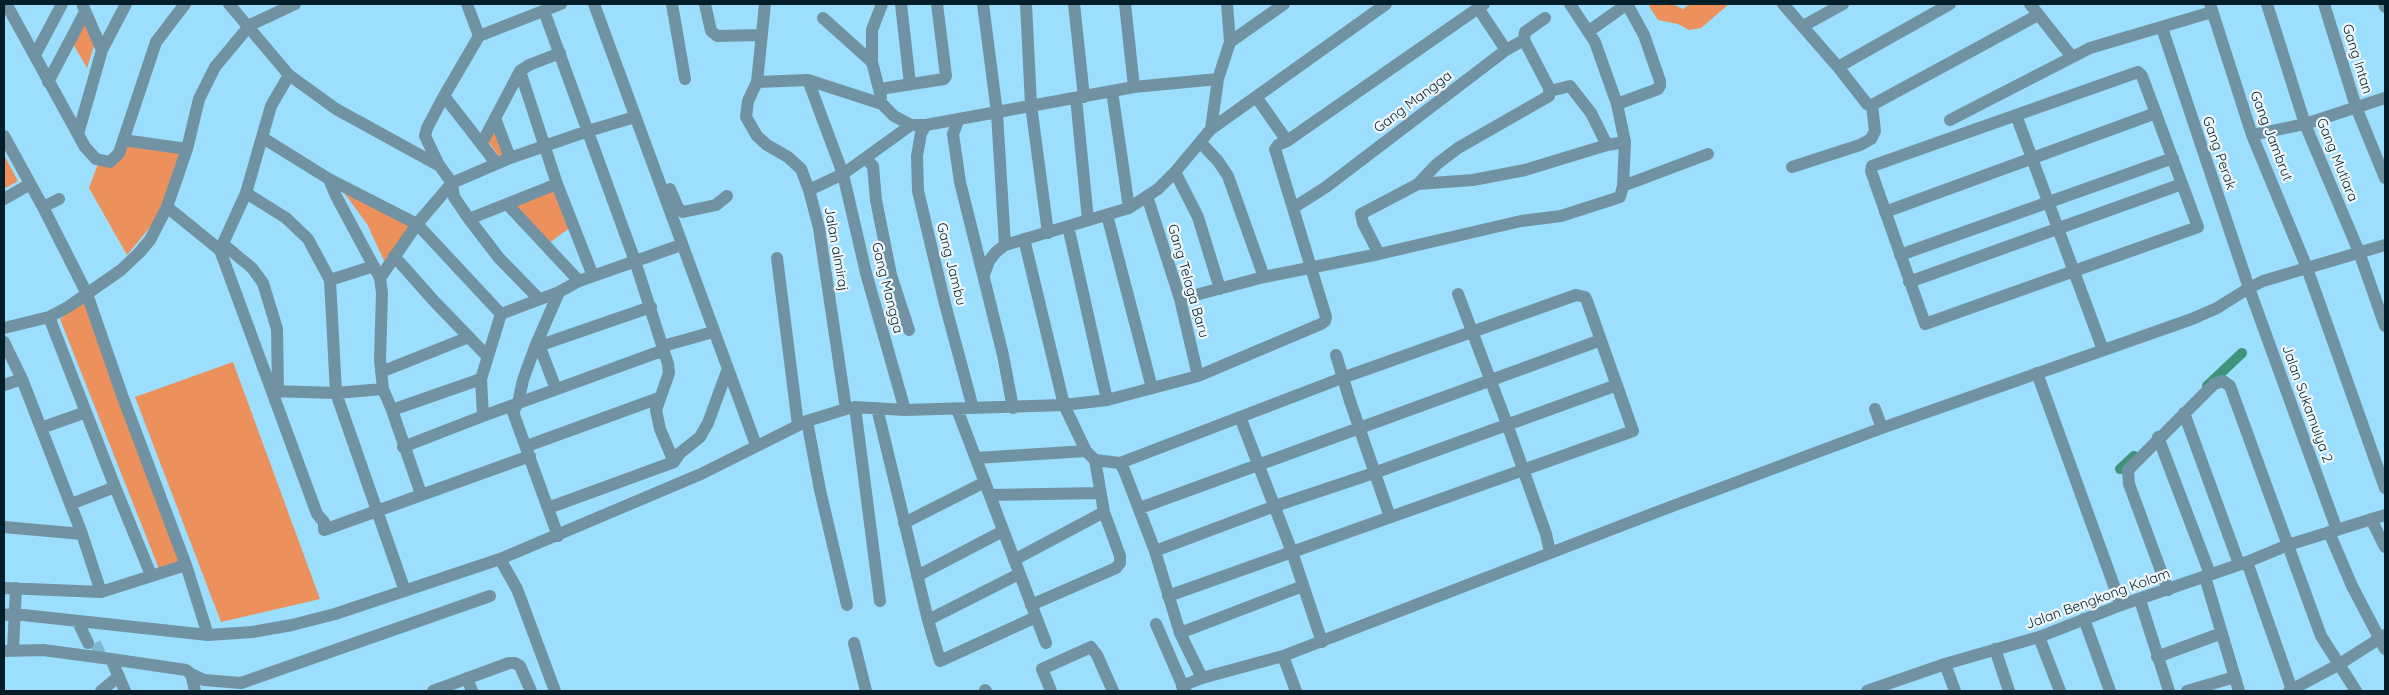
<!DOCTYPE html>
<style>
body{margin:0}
#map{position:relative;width:2389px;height:695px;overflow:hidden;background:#9cdefe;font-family:Quicksand,sans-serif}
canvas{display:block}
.frame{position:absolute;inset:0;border:5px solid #031e29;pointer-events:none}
</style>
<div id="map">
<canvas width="2389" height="695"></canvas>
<div class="frame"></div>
</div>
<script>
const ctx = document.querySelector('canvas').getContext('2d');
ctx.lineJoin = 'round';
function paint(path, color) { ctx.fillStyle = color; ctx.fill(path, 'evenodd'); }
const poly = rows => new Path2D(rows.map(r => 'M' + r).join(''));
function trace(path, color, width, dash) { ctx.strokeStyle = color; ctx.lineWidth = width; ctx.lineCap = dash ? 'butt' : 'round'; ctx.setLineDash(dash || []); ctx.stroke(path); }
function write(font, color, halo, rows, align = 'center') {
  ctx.font = font + ' Quicksand,sans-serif'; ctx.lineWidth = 4.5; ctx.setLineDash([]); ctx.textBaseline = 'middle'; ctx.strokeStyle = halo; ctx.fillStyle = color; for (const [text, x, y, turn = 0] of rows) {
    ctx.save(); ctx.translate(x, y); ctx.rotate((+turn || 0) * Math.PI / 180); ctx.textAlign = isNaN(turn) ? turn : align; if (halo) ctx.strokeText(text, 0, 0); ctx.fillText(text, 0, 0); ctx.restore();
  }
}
paint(poly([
 [1652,4,1672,4,1683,9,1690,4,1729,4,1701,28,1689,30,1678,24,1658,20,1649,6],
 [84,17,95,43,87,68,72,42],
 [495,129,506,155,500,158,487,140],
 [123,139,180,151,167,194,151,226,127,255,89,188,99,161,118,159],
 [4,155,18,181,4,189],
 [339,186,413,221,387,267,367,224],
 [556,186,571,227,549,243,514,204],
 [86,299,183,560,159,569,60,319],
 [233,362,320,599,221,622,135,397]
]), '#ed915c');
trace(poly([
 [2207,386,2242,353],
 [2120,469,2134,456]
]), '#3e9378', 10);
trace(poly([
 [95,643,101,656]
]), '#7db8d3', 12, [12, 6]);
trace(poly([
 [229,4,289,75,336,109,438,165],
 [467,4,479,36],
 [594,4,756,445],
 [672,4,685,79],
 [705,4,711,31,717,36,761,35],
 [765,4,757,82,748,101,746,117,757,136,767,145,788,157,801,169,809,190,819,228,846,409],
 [901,4,910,84],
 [983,4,997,113,1005,245],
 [1026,4,1031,105,1048,233],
 [1074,4,1084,97],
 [1125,4,1134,87],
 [1783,4,1838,67,1867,104,1872,105],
 [2030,4,2072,57],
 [2210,4,2252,135,2307,268,2385,488],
 [2267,4,2305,124,2359,252,2385,326],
 [2324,4,2356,107,2385,178],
 [2384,4,2385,7],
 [83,6,102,50],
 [1478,8,1506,50],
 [9,9,85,147,96,159,110,162,119,153,156,42,185,4],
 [544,11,635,261,668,364,669,373,656,410,660,429,674,462],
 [823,18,872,62],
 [1803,26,1843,4],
 [2162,28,2249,288,2337,530],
 [1589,31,1627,4],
 [1230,42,1284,4],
 [35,55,62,4],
 [1838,67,1950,4],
 [520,71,557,184,593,276],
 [2138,72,2142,76,2198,227,1925,324,1871,171,1872,166,2138,72],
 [808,80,843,174,866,273,905,410],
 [48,82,85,12],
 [757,82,808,80,882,104,894,116,911,125,926,125,1134,87,1218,79],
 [880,89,944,79,946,76,937,4],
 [1112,91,1129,208],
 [1550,91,1570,86,1591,113,1607,145],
 [444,96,496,163],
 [881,97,872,62,872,30,882,4],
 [1076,98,1088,220],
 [1257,98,1287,141],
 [1617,104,1658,89,1660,86,1660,81,1644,35,1627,4],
 [2016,115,2103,350],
 [495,118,510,158],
 [1950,120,2090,48,2212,12],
 [958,121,953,134,960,182,1003,355,1013,408],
 [926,125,921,133,917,156,918,191,945,304,973,408],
 [1211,129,1218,79,1230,42,1227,4],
 [78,134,102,50,126,4],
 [2252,135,2305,124,2385,98],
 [4,136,43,207,87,294,122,395,186,565,208,635],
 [263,138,329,179,417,224,501,314],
 [123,140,187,149],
 [1200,142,1218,161,1228,176,1264,277],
 [482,143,520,71,529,65,560,53],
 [861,161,866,159,873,166,876,200,891,275,909,330],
 [1792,167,1860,145,1871,139,1875,131,1872,105,2038,15],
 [1175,172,1198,217,1220,289],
 [329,179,336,196,380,278,382,293,380,360,383,389,392,410,421,494],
 [1418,184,1437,164,1458,148,1549,96,1549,88,1524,40],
 [1623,186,1708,154],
 [670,189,678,208,683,212,716,205,727,196],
 [809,190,843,174,911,125],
 [246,193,286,218,308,239,330,280,336,393,405,591],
 [1147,196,1180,299,1198,376],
 [4,199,30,184],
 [507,204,579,281],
 [43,207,59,199],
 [167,207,220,250,317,514,324,522,324,530,530,456],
 [1293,208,1326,187,1506,50,1524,40,1525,32,1545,18],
 [1885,212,2156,113],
 [1107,215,1152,388],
 [469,219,557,184],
 [1068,226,1107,400],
 [1024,239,1064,405,1107,400,1198,376,1321,324,1325,321,1326,317,1275,149,1278,145,1287,141,1484,4],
 [223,244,252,268,263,283,277,329,278,391],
 [220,250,246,193,271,106,289,75],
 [1379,254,1363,223,1361,214,1418,184,1473,180,1525,170,1607,145,1625,142],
 [1900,255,2173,158],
 [394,256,434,301,488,357],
 [777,258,798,425],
 [984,275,989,261,996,252,1005,245,1129,208,1158,189,1175,172,1211,129,1386,4],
 [380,278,417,224,452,183,510,158,588,131,635,117],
 [330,280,374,266],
 [1909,282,2182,184],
 [1458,294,1507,424,1546,534,1550,552],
 [539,299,499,258,469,219,454,197,452,183,439,165,425,136,427,128,444,96,479,36,561,4],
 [1180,299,1264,277,1379,254,1521,221,1561,216,1620,197,1623,186,1625,142,1617,104,1595,42,1570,4],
 [501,314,559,292,579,281,681,245],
 [49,317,115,487,151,575],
 [4,328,49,317,68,307,121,270,139,253,150,240,167,207,187,149,199,99,215,67,250,25,295,4],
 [4,342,22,379,82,534,101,592],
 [539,345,556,389],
 [663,346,713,332],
 [535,347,651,307],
 [1336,355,1350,401,1390,517],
 [381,372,469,337],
 [2037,373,2121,605],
 [4,385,22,379],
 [272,391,336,393,383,389],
 [855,407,880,601],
 [877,408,928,620,940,661,1036,617],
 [957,409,1046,643],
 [1875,409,1882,428],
 [392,410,481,379],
 [2184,413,2239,564],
 [483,416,481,379,501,314],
 [1240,417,1292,552,1322,642],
 [807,421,820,490,847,605],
 [41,428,86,412],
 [2158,437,2210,574],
 [527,446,659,398],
 [403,447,483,416,664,350],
 [976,458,1086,451],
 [1095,460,1120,463,1124,470,1155,551,1180,633,1202,678],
 [1120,463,1342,378,1576,295,1585,297,1587,301,1633,431,1168,596],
 [990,495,1100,493],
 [71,504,115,487],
 [548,508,674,462,680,453,700,437,708,423,727,371],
 [1140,508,1601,340],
 [2371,519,2385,547],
 [904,523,985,482],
 [4,527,82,534],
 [2329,532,2352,586,2385,649],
 [558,536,513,412,518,403,523,380,535,347,559,292],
 [1155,551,1275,506,1374,473,1617,385],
 [500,559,517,589,555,691],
 [1014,560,1104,512],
 [2247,562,2292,690],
 [917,576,1003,531],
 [2205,577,2239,691],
 [4,588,101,592,186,565],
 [2168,590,2129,484,2128,470,2214,384,2223,381,2230,386,2321,636,2356,691],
 [2140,600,2169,691],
 [4,615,14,614,208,635,252,632,292,625,335,614,500,559,701,474,807,421,846,409,855,407,905,410,1064,405,1086,451,1095,460,1104,512,1120,556,1120,563,1116,568,1031,605],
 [2084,619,2110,691],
 [928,620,1019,574],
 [78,622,88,643],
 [1156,624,1185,691],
 [1180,633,1303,586],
 [2039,637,2060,691],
 [854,643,866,691],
 [13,649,16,588],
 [1995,649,2009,691],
 [4,651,43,650,111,659,125,691],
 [1283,656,1296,691],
 [2157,657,2222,633],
 [111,659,186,670,191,674,195,691],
 [1945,664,1955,691],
 [191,674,204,680,241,683,490,596],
 [467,678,472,691],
 [1182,686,1202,678,1283,656,1662,510,1882,428,2192,319,2217,308,2249,288,2263,281,2385,245],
 [985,690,986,691],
 [101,691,119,676],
 [433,691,509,663,515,663,520,666,531,691],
 [1051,691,1042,669,1091,647,1097,655,1113,691],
 [1867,691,1945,664,2039,637,2121,605,2247,562,2288,545,2385,515],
 [2187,691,2235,677],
 [2289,691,2338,665,2385,635]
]), '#7092a2', 12);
write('14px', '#031e29', '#eef6fa', [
 ["Gang Intan",2357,59,73],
 ["Gang Mangga",1413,102,-37],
 ["Gang Jambrut",2271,136,69],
 ["Gang Perak",2219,153,71],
 ["Gang Mutiara",2337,160,68],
 ["Jalan almiraj",836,249,80],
 ["Gang Jambu",951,264,76],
 ["Gang Telaga Baru",1188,281,74],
 ["Gang Mangga",887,288,76],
 ["Jalan Sukamulya 2",2307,404,70],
 ["Jalan Bengkong Kolam",2098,599,-20]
]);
</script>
